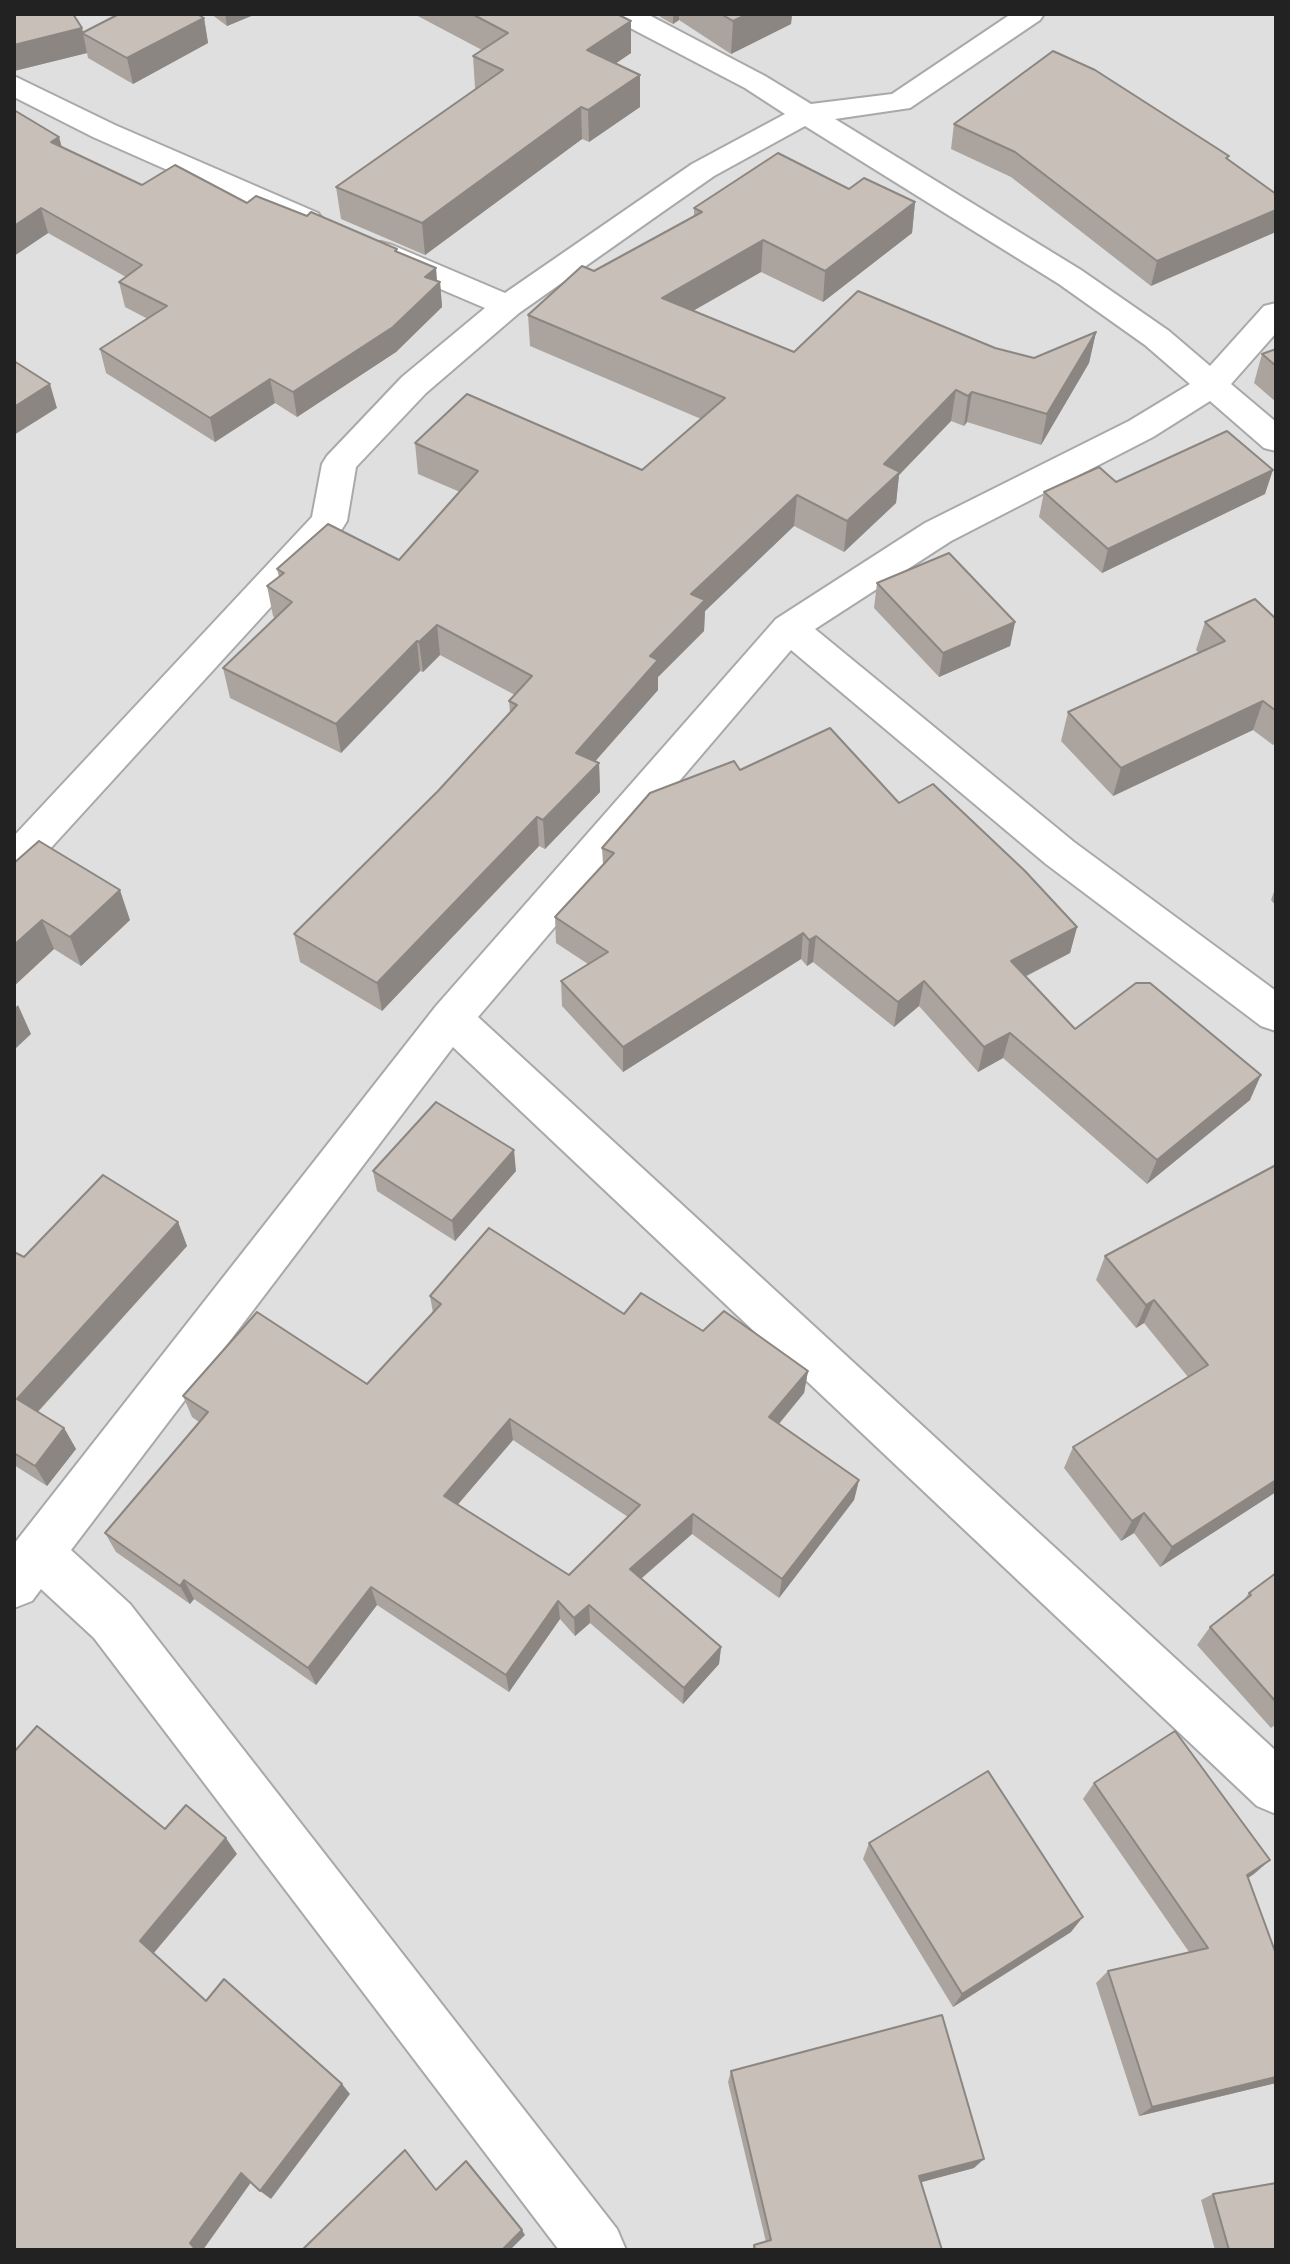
<!DOCTYPE html>
<style>
body{margin:0}
#map{position:relative;width:1290px;height:2264px;overflow:hidden;background:#f2efe9;font-family:"Roboto Condensed",sans-serif}
canvas{display:block}
.frame{position:absolute;inset:0;border:16px solid #222;pointer-events:none}
</style>
<div id="map">
<canvas width="1290" height="2264"></canvas>
<div class="frame"></div>
</div>
<script>
const ctx = document.querySelector('canvas').getContext('2d');
ctx.lineJoin = 'round';
function paint(path, color) { ctx.fillStyle = color; ctx.fill(path, 'evenodd'); }
const poly = rows => new Path2D(rows.map(r => 'M' + r).join(''));
function trace(path, color, width, dash) { ctx.strokeStyle = color; ctx.lineWidth = width; ctx.lineCap = dash ? 'butt' : 'round'; ctx.setLineDash(dash || []); ctx.stroke(path); }
paint(poly([
 [14,14,1276,14,1276,2250,14,2250]
]), '#e0dfdf');
const minor = poly([
 [611,14,647,14,765,76,811,104,892,94,1011,14,1044,14,1040,20,910,108,835,119,1081,270,1169,331,1210,366,1264,306,1276,303,1276,333,1231,384,1276,422,1276,451,1264,448,1210,401,1153,437,951,541,815,629,1074,842,1276,991,1276,1031,1261,1026,1046,864,791,650,478,1017,1276,1751,1276,1814,1257,1806,453,1047,71,1550,130,1604,617,2229,626,2250,559,2250,94,1638,41,1589,32,1601,14,1608,14,1544,436,1006,776,619,925,523,1129,421,1190,384,1145,345,1059,284,805,126,714,176,661,213,519,313,426,393,356,467,347,521,342,529,28,873,14,877,14,836,312,517,322,464,327,456,402,377,485,308,370,259,365,252,370,245,381,242,392,245,505,293,692,164,785,114,745,88,615,20,611,14],
 [14,76,115,125,318,213,323,220,318,227,307,229,296,227,93,137,14,97,14,76]
]);
trace(minor, '#a9a9a9', 4);
paint(minor, '#fff');
paint(poly([
 [211,14,256,14,227,26],
 [414,14,617,14,631,21,631,53,616,63,640,107,589,142,582,139,425,255,341,219,336,187,476,89,475,88,473,56,482,50],
 [657,14,792,14,791,24,731,54,679,20,673,24,662,18],
 [204,18,208,43,133,84,88,58,87,53,14,71,82,28,83,33],
 [14,110,59,137,62,147,142,185,247,203,397,252,436,268,437,281,440,282,442,307,396,352,297,417,275,403,215,442,106,373,100,349,148,319,125,307,119,282,126,277,48,233,14,256],
 [954,124,1229,156,1151,286,1011,177,951,149],
 [849,189,915,202,912,233,823,302,761,272,693,311,794,352,995,348,1034,358,1096,332,1089,363,1041,445,967,422,964,426,951,421,899,475,896,503,844,552,794,526,705,611,704,631,658,677,658,690,595,761,599,763,600,792,545,849,539,846,382,1011,300,962,294,934,438,791,510,712,509,701,515,695,440,655,423,672,420,671,341,753,230,698,223,668,275,618,273,616,267,586,279,577,277,569,399,560,460,492,418,474,415,443,642,470,701,419,530,346,528,315,594,271,694,216,694,208],
 [1276,349,1276,402,1254,383,1262,354],
 [1116,482,1265,494,1102,573,1039,517,1044,492],
 [877,583,1015,622,1010,646,939,677,874,608],
 [1276,619,1276,742,1273,745,1253,730,1113,796,1061,741,1068,712,1199,653,1196,650,1205,622],
 [740,770,899,803,1077,927,1070,953,1025,977,1075,1029,1250,1100,1147,1184,1003,1058,978,1072,919,1006,894,1027,813,962,807,966,801,959,623,1072,562,1006,561,981,588,964,556,943,555,917,603,865,602,848],
 [14,863,130,920,81,966,54,949,14,986],
 [1276,886,1276,906,1271,900],
 [1276,1165,1276,1492,1160,1567,1134,1533,1121,1541,1064,1468,1073,1447,1188,1377,1144,1323,1136,1328,1096,1280,1105,1256],
 [373,1171,516,1171,455,1241,377,1191],
 [178,1222,187,1246,38,1412,64,1428,76,1449,47,1486,14,1465,14,1252,24,1257],
 [430,1296,624,1314,703,1331,808,1371,804,1393,779,1424,859,1480,854,1500,779,1598,692,1534,641,1579,721,1647,719,1664,683,1704,590,1623,575,1636,560,1619,509,1692,377,1605,316,1685,194,1599,190,1604,116,1552,105,1533,199,1422,192,1417,183,1396,367,1384,433,1313],
 [513,1440,628,1517,569,1575,458,1504],
 [1276,1573,1276,1724,1271,1728,1197,1645,1210,1627,1243,1601,1249,1593],
 [1094,1783,1270,1860,1248,1878,1276,1954,1276,2083,1139,2116,1096,1983,1108,1971,1189,1952,1083,1799],
 [869,1843,1071,1932,953,2007,863,1859],
 [731,2071,974,2168,921,2182,942,2250,752,2250,754,2245,766,2242,728,2082],
 [1213,2194,1276,2250,1215,2250,1201,2200]
]), '#aba49e');
paint(poly([
 [225,14,256,14,227,26],
 [673,14,679,14,679,20,673,24],
 [748,14,792,14,791,24,731,54,733,21],
 [204,18,208,43,133,84,127,58],
 [631,21,631,53,587,83,587,50],
 [82,28,87,53,14,71,14,45],
 [640,75,640,107,589,142,588,110],
 [581,107,582,139,425,255,422,223],
 [59,137,65,162,51,142],
 [915,202,912,233,823,302,825,271],
 [41,208,48,233,14,256,14,226],
 [1276,210,1276,232,1151,286,1157,261],
 [763,240,761,272,661,329,662,298],
 [436,268,437,285,440,282,442,307,396,352,297,417,293,392],
 [1096,332,1089,363,1041,445,1047,414],
 [270,379,275,403,215,442,210,418],
 [50,384,57,408,14,435,14,407],
 [956,390,951,421,899,475,896,503,844,552,847,521,884,464],
 [972,392,967,422,964,426,968,396],
 [1273,470,1265,494,1102,573,1108,549],
 [797,495,794,526,705,611,704,631,658,677,658,690,577,782,576,753,650,656,691,594],
 [1015,622,1010,646,939,677,943,653],
 [437,625,440,655,423,672,419,642],
 [417,641,420,671,341,753,336,724],
 [1263,701,1253,730,1113,796,1121,768],
 [599,763,600,792,545,849,543,820],
 [537,817,539,846,382,1011,377,983],
 [120,890,130,920,81,966,70,937],
 [42,920,54,949,14,986,14,945],
 [1077,927,1070,953,1004,987,1011,961],
 [803,933,801,959,623,1072,623,1047],
 [816,936,813,962,807,966,809,940],
 [924,981,919,1006,894,1027,898,1002],
 [18,1005,31,1034,14,1050,14,1009],
 [1010,1033,1003,1058,978,1072,984,1047],
 [1261,1075,1250,1100,1147,1184,1157,1160],
 [514,1150,516,1171,455,1241,452,1221],
 [178,1222,187,1246,30,1420,17,1399],
 [1154,1300,1144,1323,1136,1328,1146,1305],
 [808,1371,804,1393,767,1438,769,1417],
 [510,1419,513,1440,448,1516,444,1496],
 [64,1428,76,1449,47,1486,35,1466],
 [859,1480,854,1500,779,1598,782,1579],
 [1276,1480,1276,1492,1160,1567,1172,1547],
 [1144,1513,1134,1533,1121,1541,1132,1521],
 [693,1514,692,1534,630,1588,630,1569],
 [184,1580,194,1599,190,1604,180,1586],
 [371,1587,377,1605,316,1685,308,1668],
 [558,1601,560,1619,509,1692,506,1675],
 [589,1605,590,1623,575,1636,574,1618],
 [721,1647,719,1664,683,1704,684,1688],
 [226,1838,237,1854,153,1954,140,1941],
 [1270,1860,1254,1874,1232,1889,1247,1875],
 [1083,1917,1071,1932,953,2007,962,1994],
 [1276,2077,1276,2083,1139,2116,1152,2107],
 [342,2084,350,2094,271,2199,260,2191],
 [984,2159,974,2168,911,2185,919,2176],
 [241,2173,252,2181,203,2250,196,2250,190,2243],
 [522,2230,525,2235,510,2250,502,2250]
]), '#8b8681');
const building = poly([
 [14,14,73,14,82,28,14,45,14,14],
 [119,14,197,14,204,18,127,58,82,33,119,14],
 [472,14,617,14,631,21,587,50,640,75,588,110,581,107,422,223,336,187,503,70,473,56,508,33,472,14],
 [721,14,748,14,733,21,721,14],
 [1053,51,1095,70,1229,156,1226,158,1276,194,1276,210,1157,261,1015,152,954,124,1053,51],
 [14,110,59,137,51,142,142,185,175,165,247,203,256,196,307,216,311,212,397,249,395,251,436,268,425,277,440,282,393,327,293,392,270,379,210,418,100,349,167,306,119,282,142,265,41,208,14,226,14,110],
 [778,153,849,189,864,178,915,202,825,271,763,240,662,298,794,352,858,291,995,348,1034,358,1096,332,1047,414,972,392,968,396,956,390,884,464,900,472,847,521,797,495,691,594,705,600,650,656,658,660,576,753,599,763,543,820,537,817,377,983,294,934,438,791,517,705,509,701,532,676,437,625,419,642,417,641,336,724,223,668,292,602,267,586,284,573,277,569,328,524,399,560,478,471,415,443,467,394,642,470,725,398,528,315,582,266,594,271,702,212,694,208,778,153],
 [1276,349,1276,366,1262,354,1276,349],
 [14,361,50,384,14,407,14,361],
 [1227,431,1273,470,1108,549,1044,492,1099,467,1116,482,1227,431],
 [949,553,1015,622,943,653,877,583,949,553],
 [1255,599,1276,619,1276,711,1263,701,1121,768,1068,712,1225,641,1205,622,1255,599],
 [830,728,899,803,933,784,1025,871,1077,927,1011,961,1075,1029,1136,983,1150,983,1261,1075,1157,1160,1010,1033,984,1047,924,981,898,1002,816,936,809,940,803,933,623,1047,561,981,608,952,555,917,614,853,602,848,650,793,734,761,740,770,830,728],
 [39,841,120,890,70,937,42,920,14,945,14,863,39,841],
 [436,1102,514,1150,452,1221,373,1171,436,1102],
 [1276,1165,1276,1480,1172,1547,1144,1513,1132,1521,1073,1447,1208,1365,1154,1300,1146,1305,1105,1256,1276,1165],
 [103,1175,178,1222,17,1399,64,1428,35,1466,14,1453,14,1252,24,1257,103,1175],
 [489,1228,624,1314,641,1293,703,1331,724,1311,808,1371,769,1417,859,1480,782,1579,693,1514,630,1569,721,1647,684,1688,589,1605,574,1618,558,1601,506,1675,371,1587,308,1668,184,1580,180,1586,105,1533,208,1412,183,1396,257,1312,367,1384,441,1304,430,1296,489,1228],
 [510,1419,640,1505,569,1575,444,1496,510,1419],
 [1276,1573,1276,1702,1210,1627,1251,1595,1249,1593,1276,1573],
 [37,1726,165,1829,186,1805,226,1838,140,1941,206,2001,224,1979,342,2084,260,2191,241,2173,190,2243,196,2250,14,2250,14,1752,37,1726],
 [1175,1731,1270,1860,1247,1875,1276,1954,1276,2077,1152,2107,1108,1971,1208,1948,1094,1783,1175,1731],
 [988,1771,1083,1917,962,1994,869,1843,988,1771],
 [942,2015,984,2159,919,2176,942,2250,755,2250,754,2245,771,2240,731,2071,942,2015],
 [405,2150,436,2190,466,2161,522,2230,502,2250,302,2250,405,2150],
 [1276,2183,1276,2250,1229,2250,1213,2194,1276,2183]
]);
paint(building, '#c7bfb8');
trace(building, '#8b8681', 2);
</script>
